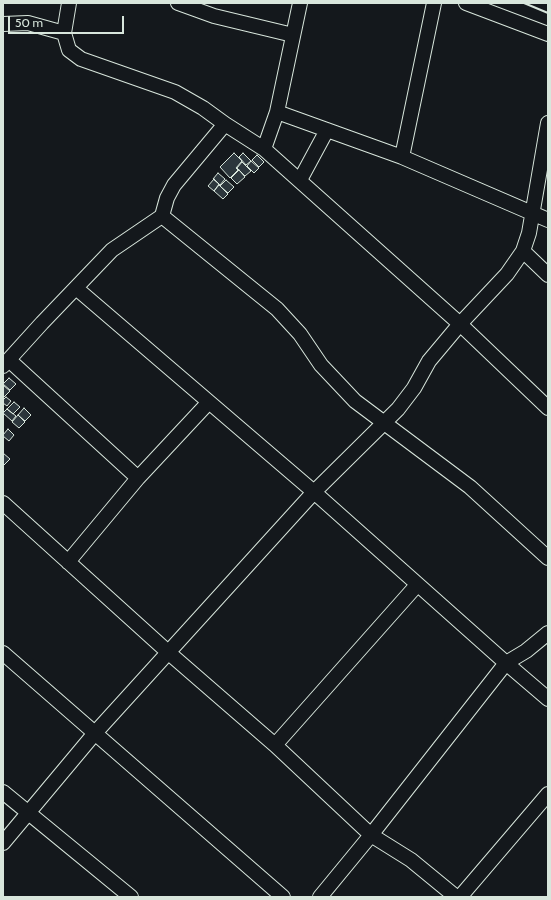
<!DOCTYPE html>
<style>
body{margin:0}
#map{position:relative;width:551px;height:900px;overflow:hidden;background:#14181c;font-family:Cabin,sans-serif}
canvas{display:block}
.frame{position:absolute;inset:0;border:4px solid #d8e6dc;pointer-events:none}
.scale{position:absolute;left:8px;top:16px;width:116px;height:18px;box-sizing:border-box;border:2px solid #d8e6dc;border-top:0;padding-left:5px;font-size:12px;line-height:14px;white-space:nowrap;color:#d8e6dc;-webkit-text-stroke:3px #14181c;paint-order:stroke}
</style>
<div id="map">
<canvas width="551" height="900"></canvas>
<div class="frame"></div>
<div class="scale">50 m</div>
</div>
<script>
const ctx = document.querySelector('canvas').getContext('2d');
ctx.lineJoin = 'round';
function paint(path, color) { ctx.fillStyle = color; ctx.fill(path, 'evenodd'); }
const poly = rows => new Path2D(rows.map(r => 'M' + r).join(''));
function trace(path, color, width, dash) { ctx.strokeStyle = color; ctx.lineWidth = width; ctx.lineCap = dash ? 'butt' : 'round'; ctx.setLineDash(dash || []); ctx.stroke(path); }
const building = poly([
 [234,153,242,161,236,168,238,170,230,178,220,167,234,153],
 [243,153,251,161,246,165,239,157,243,153],
 [257,155,264,162,259,167,252,160,257,155],
 [251,161,259,168,254,173,247,166,251,161],
 [242,162,251,171,245,176,237,168,242,162],
 [239,170,245,177,237,184,231,178,239,170],
 [218,173,225,179,220,185,213,179,218,173],
 [214,179,219,184,214,191,208,186,214,179],
 [226,180,234,187,228,193,220,186,226,180],
 [219,185,228,194,223,199,214,191,219,185],
 [9,378,16,384,10,390,3,384,9,378],
 [3,385,10,391,3,398,3,385],
 [6,397,11,401,7,406,3,403,3,400,6,397],
 [14,402,20,407,13,414,7,409,14,402],
 [24,408,31,415,25,421,18,415,24,408],
 [7,409,16,416,12,421,3,413,7,409],
 [18,415,25,422,19,428,12,422,18,415],
 [8,429,14,435,9,441,3,436,3,435,8,429],
 [3,453,10,459,3,466,3,453]
]);
paint(building, '#2c363c');
trace(building, '#d8e6dc', 1);
const street = poly([
 [69,3,64,33,69,50,81,59,175,92,203,108,225,124,264,149,460,324,548,408],
 [178,3,214,16,293,35],
 [466,3,548,34],
 [3,24,28,23,64,33],
 [277,112,402,157,548,220],
 [264,149,277,112,300,3],
 [402,157,434,3],
 [300,180,327,130],
 [162,216,277,309,300,334,321,365,355,401,470,487,548,558],
 [523,251,548,275],
 [76,288,314,492,506,663,548,699],
 [9,360,138,478],
 [3,366,42,323,112,250,162,216,167,198,174,185,225,124],
 [3,503,169,653,275,745,371,835,411,860,456,897],
 [68,562,138,478,209,402],
 [3,653,283,897],
 [275,745,417,585],
 [3,792,131,897],
 [3,843,95,733,314,492,398,409,414,388,429,361,460,324,507,274,523,251,529,233,548,123],
 [320,897,371,835,506,663,526,651,548,633],
 [460,897,548,794]
]);
trace(street, '#d8e6dc', 16);
trace(street, '#14181c', 14);
trace(poly([
 [524,3,548,13]
]), '#d8e6dc', 2);
</script>
